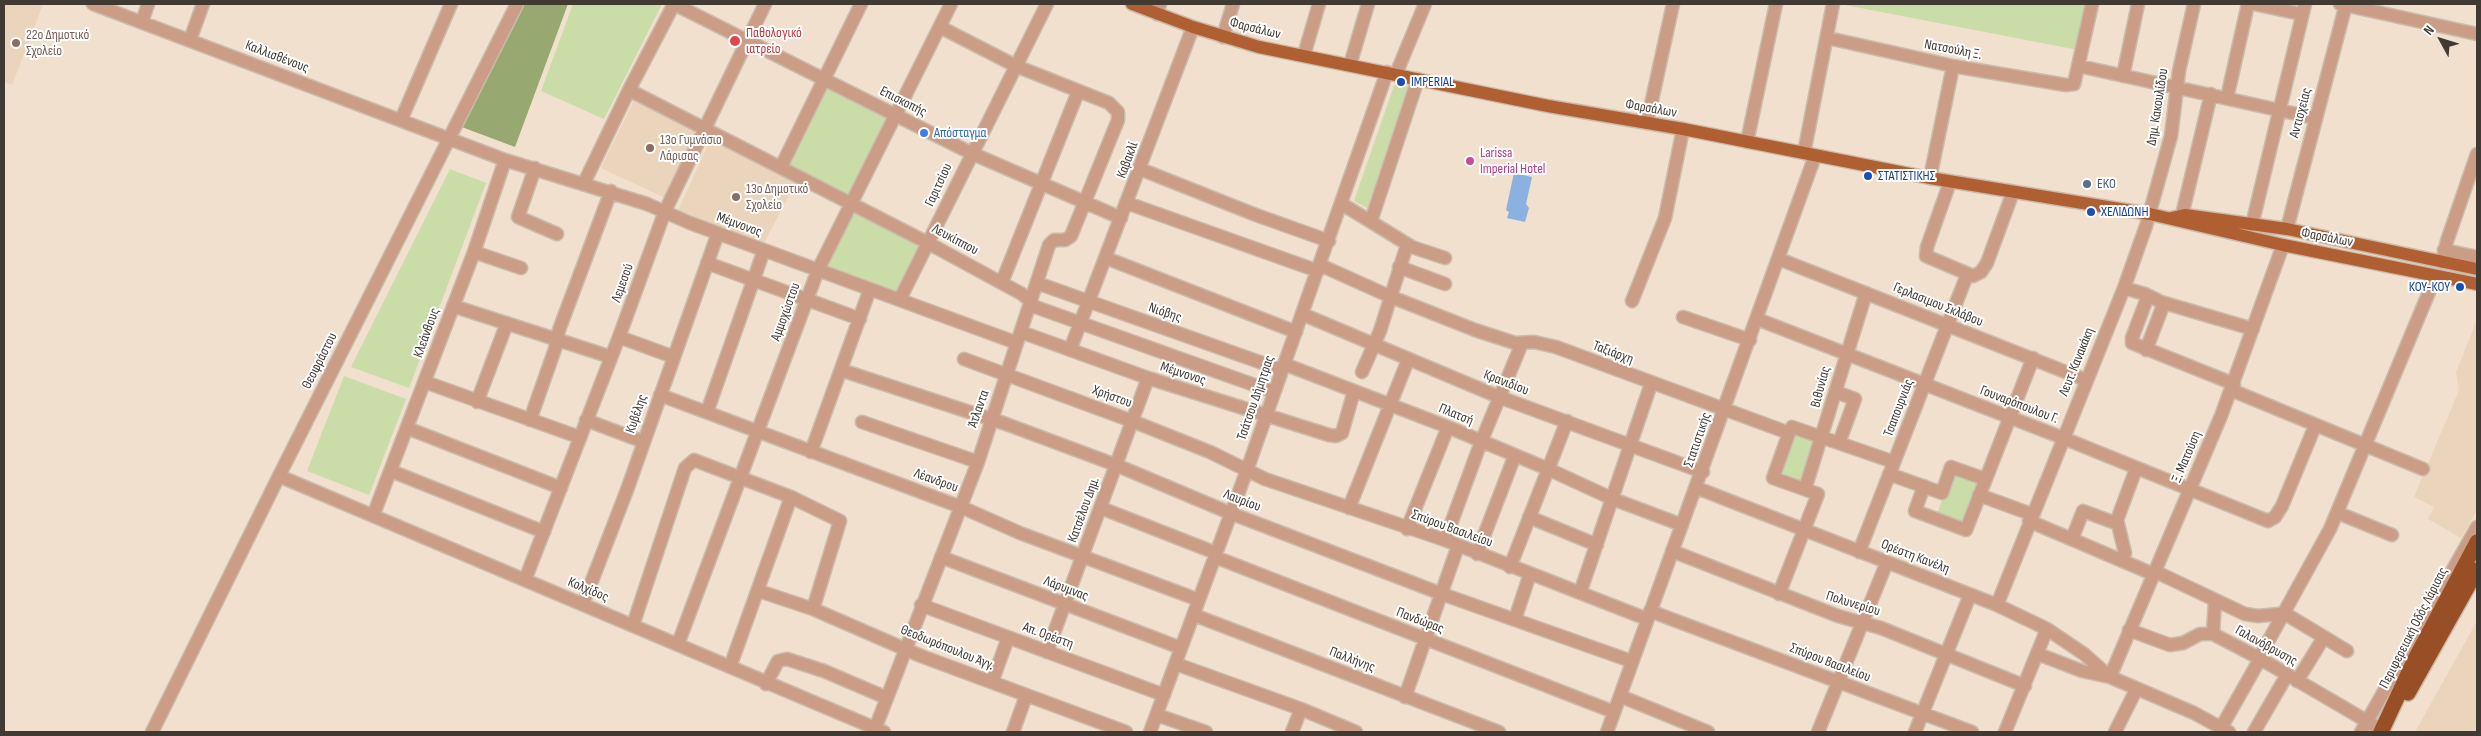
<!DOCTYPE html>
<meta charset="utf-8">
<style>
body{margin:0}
#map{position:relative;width:2481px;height:736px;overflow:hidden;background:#f1e0cd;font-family:"Sofia Sans Condensed",sans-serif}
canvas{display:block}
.frame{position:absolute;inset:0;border:5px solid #413a32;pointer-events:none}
.north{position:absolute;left:2416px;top:15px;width:50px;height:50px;-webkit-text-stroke:4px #fff;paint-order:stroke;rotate:309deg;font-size:14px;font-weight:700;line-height:20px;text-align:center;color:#413a32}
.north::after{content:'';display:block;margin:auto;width:18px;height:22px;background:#413a32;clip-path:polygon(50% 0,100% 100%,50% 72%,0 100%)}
</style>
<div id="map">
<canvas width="2481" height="736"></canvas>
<div class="frame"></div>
<div class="north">N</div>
</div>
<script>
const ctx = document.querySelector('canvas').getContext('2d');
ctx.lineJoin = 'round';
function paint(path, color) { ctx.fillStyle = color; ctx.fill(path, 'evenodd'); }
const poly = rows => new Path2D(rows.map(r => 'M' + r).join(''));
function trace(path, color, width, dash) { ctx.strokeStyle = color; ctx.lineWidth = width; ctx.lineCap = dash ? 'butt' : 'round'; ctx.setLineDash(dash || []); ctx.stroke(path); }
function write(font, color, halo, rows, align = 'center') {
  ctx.font = font + ' "Sofia Sans Condensed",sans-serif'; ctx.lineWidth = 4; ctx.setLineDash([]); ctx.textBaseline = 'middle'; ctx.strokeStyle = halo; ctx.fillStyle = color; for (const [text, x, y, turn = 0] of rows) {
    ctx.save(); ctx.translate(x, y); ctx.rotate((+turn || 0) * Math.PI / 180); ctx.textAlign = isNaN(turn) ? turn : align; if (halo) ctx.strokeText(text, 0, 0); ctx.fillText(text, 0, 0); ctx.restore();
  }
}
paint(poly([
 [4,4,43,4,12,85,4,82],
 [636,96,700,128,667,199,601,168],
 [711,138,796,182,764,243,677,213],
 [2477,320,2477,510,2461,538,2428,519,2434,507,2414,497,2459,390,2456,372],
 [2477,621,2477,732,2415,732]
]), '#ead4bb');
paint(poly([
 [573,4,662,4,604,119,541,91],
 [1840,4,2087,4,2078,50],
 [823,78,896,115,851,203,928,243,900,299,818,270,851,203,781,167],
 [1395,83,1411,87,1369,209,1354,201],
 [450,169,486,183,409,388,351,367],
 [344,376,406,399,369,495,307,471],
 [1796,433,1814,439,1805,478,1800,482,1783,476,1782,473],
 [1953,472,1980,481,1962,526,1936,516]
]), '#cadca8');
paint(poly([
 [521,4,568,4,515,147,459,126]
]), '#97a970');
paint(poly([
 [1514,173,1532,177,1526,204,1529,208,1525,222,1507,218,1509,212,1506,210]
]), '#8ab1e0');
const minor = poly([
 [93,4,505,160,647,204,690,223,1017,343],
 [674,4,971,153,1121,218],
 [2254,4,2301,14],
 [2340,4,2477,34],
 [1157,14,1160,4],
 [142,22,148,4],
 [1223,37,1233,4],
 [1828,38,1953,66,2066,85,2074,84,2092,4],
 [190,40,203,4],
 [1304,55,1319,4],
 [1350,65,1368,4],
 [2079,66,2315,118],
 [1396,74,1425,4],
 [2123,76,2138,4],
 [629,90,928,243,1022,294,1029,300,1030,305,1274,392],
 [2227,98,2248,4],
 [401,120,451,4],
 [1647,123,1673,4],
 [1747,142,1776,4],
 [1804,153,1833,4],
 [781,167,861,4],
 [535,168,518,217,557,234],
 [1140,169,1256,215,1329,241],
 [1930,178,1953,66],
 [1950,182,1927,247,1926,256,1973,276,1981,272,1987,263,2013,192],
 [584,183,629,90,674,4],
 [1127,203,1318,271],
 [1342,204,1412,247,1445,258],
 [2182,215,2211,94],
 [1371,221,1418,79],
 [2252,225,2305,4],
 [2287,229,2346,4],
 [2444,250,2477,257],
 [474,252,521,268],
 [1106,258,1296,332],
 [1779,259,2086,380],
 [2442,262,2447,241,2477,154],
 [707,263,860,319],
 [1320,265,1389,296,1475,330,1515,343,1534,342,1556,347,1789,433,1792,427,1894,462],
 [1399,267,1445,284],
 [1002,282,1078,92],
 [1037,283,1282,370],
 [2124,288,2145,294,2161,302,2253,329],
 [2148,296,2132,338,2132,343,2234,384],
 [900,299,1047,4],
 [1632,301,1665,218,1683,129],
 [453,306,611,357],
 [1302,314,1499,397,1703,472],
 [1683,317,1750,340],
 [1757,319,2063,438,2268,521,2275,517,2282,506,2315,426],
 [1021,332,1148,378,1329,435,1336,436,1342,433,1354,391],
 [619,337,674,357],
 [1070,350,1193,27],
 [2146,350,2164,303],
 [964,359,1132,421,1210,452,1265,479,1445,540,1647,619],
 [1284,364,1448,427,1548,469,1613,499,1682,525],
 [841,370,1006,424,1116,465,1230,513,1442,594,1631,661],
 [1362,372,1380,331,1407,245],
 [425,382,579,437],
 [2231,390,2423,469],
 [1836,392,1855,399,1839,443],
 [660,395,961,507,1020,533,1199,600],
 [477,402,507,323],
 [707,412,764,250],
 [530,420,555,349,559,330,611,191],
 [586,420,644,442],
 [862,422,978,462],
 [407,428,561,488],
 [811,452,870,289],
 [391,471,544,532],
 [1889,474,1942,493,1951,467,1985,479],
 [279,476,884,732],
 [1924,486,1915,511,1966,530,2033,358],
 [1697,488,1997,605,2047,629,2084,654,2110,677,2221,416,2283,245],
 [1805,489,1866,293],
 [1979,495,2031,514],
 [1101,508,1216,553],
 [1349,508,1408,360],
 [2338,513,2392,535],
 [373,516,474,252,505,160],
 [1529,517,1597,545],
 [2029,521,2153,574],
 [1407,529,1448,427],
 [2072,539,2083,511,2118,524],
 [1445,540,1481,442,1522,343],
 [1672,551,1838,616,1881,628,2025,686],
 [1859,552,1967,275],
 [1477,554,1515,455],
 [941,557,1181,648],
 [1215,557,1614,712],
 [2122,561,2125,553,2117,520,2136,469],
 [1510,567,1567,421],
 [2154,571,2245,614,2258,616,2279,614,2289,616,2347,651],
 [525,580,619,337,665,211,765,4],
 [759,591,813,609,921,656,1126,732],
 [1580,593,1651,384],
 [1779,594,1818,494,1773,478,1789,433],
 [583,604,627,490,718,233],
 [921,605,1164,695],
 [1997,605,2124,288,2146,226,2171,136,2179,71,2194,4],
 [1650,611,1972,732],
 [1194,615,1499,732],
 [1515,619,1530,574],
 [633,625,685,468,694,460,791,497,840,521,813,609],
 [2129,630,2170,645,2183,643,2200,634,2213,634,2259,658,2382,730],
 [2213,634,2215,600],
 [678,644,818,270,951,4],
 [1047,652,1148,378],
 [2038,654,2082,671,2110,677,2194,713,2229,732],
 [2259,658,2330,529,2432,285],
 [1176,664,1301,709,1356,732],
 [730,667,791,497],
 [2297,681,2324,637],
 [992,682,1008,638],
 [766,684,778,661,787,659,824,671,887,698],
 [1620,696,1708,732],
 [1405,697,1458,546],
 [1157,715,1206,732],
 [2221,728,2260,659],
 [875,729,978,462,1049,245,1054,240,1065,240,1071,236,1118,120,1118,112,1109,103,1016,66,940,27],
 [152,732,279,476,517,4],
 [1013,732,1026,696],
 [1150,732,1247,470,1387,72],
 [1292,732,1301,709],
 [1607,732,1815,156],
 [1818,732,1887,562],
 [1915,732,1970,595],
 [2005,732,2047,629],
 [2115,732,2136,690],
 [2254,732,2287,675],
 [2361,732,2477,527]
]);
const major = poly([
 [1132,4,1193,27,1259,47,1548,106,1683,129,1930,178,2150,214,2283,245,2477,284],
 [2171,218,2185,215,2287,229,2477,269]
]);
const highway = poly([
 [2408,693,2477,570],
 [2381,732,2415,659,2477,542]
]);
trace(minor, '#cabbab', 15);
trace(major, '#cabbab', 15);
trace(highway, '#cabbab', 18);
trace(minor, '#cb9d87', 12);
trace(major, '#b05f32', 12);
trace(highway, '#994f25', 15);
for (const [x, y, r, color] of [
 [735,41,6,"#e0444e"],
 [16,43,5,"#8d6e63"],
 [1401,82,5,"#1a4fb4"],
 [924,133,5,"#3f7fe0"],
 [650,148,5,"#8d6e63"],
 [1470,161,5,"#d1479c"],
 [1868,176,5,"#1a4fb4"],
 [2087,184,5,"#5c6f8a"],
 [736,197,5,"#8d6e63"],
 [2091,212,5,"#1a4fb4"],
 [2460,287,5,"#1a4fb4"]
]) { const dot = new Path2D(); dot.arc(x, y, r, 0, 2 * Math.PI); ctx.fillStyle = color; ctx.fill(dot); trace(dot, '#fff', 2); }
write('14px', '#413a32', '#fff', [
 ["Φαρσάλων",1255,29,14],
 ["Νατσούλη Ξ.",1953,50,11],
 ["Καλλισθένους",277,57,21],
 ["Επισκοπής",903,102,27],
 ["Δημ. Κακουλίδου",2158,107,-81],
 ["Φαρσάλων",1651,109,10],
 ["Αντιοχείας",2301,113,-75],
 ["Καβακλί",1128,160,-70],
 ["Γαριτσίου",939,185,-65],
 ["Μέμνονος",739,225,20],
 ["Φαρσάλων",2327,238,11],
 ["Λευκίππου",955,240,28],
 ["Λεμεσού",623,283,-70],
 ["Γερλασιμου Σκλάβου",1938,305,22],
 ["Αμμοχώστου",786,312,-70],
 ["Νιόβης",1165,313,19],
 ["Κλεάνθους",427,333,-70],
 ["Ταξιάρχη",1613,353,21],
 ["Θεοφράστου",320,361,-63],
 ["Λευτ. Κανακάκη",2077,362,-68],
 ["Μέμνονος",1183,374,18],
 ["Κρανιδίου",1506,383,21],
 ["Βιθυνίας",1821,387,-75],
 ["Χρήστου",1112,397,20],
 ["Τσάτσου Δήμητρας",1256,398,-71],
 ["Γουναρόπουλου Γ.",2019,405,21],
 ["Τσαπουρνιάς",1899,408,-69],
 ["Άτλαντα",979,409,-71],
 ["Κυβέλης",637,414,-71],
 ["Πλατσή",1456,415,23],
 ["Στατιστικής",1698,440,-71],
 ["Ξ. Ματούση",2187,457,-67],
 ["Λέανδρου",936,481,20],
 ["Λαυρίου",1242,501,21],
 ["Κατσέλου Δημ.",1084,510,-70],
 ["Σπύρου Βασιλείου",1452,529,20],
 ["Ορέστη Κανέλη",1915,557,21],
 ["Λάρυμνας",1066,589,21],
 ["Κολχίδος",588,590,23],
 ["Πολυνερίου",1853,604,17],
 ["Πανδώρας",1420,621,21],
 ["Περιφερειακή Οδός Λάρισας",2414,628,-63],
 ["Απ. Ορέστη",1048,636,20],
 ["Γαλανόβρυσης",2266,646,29],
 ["Θεοδωρόπουλου Άγγ.",947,648,22],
 ["Παλλήνης",1352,660,21],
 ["Σπύρου Βασιλείου",1830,663,21]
]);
write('14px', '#be3a42', '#fff', [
 ["Παθολογικό",746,33],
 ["ιατρείο",746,49]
], 'left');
write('14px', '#785e54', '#fff', [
 ["22ο Δημοτικό",26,35],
 ["Σχολείο",26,51],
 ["13ο Γυμνάσιο",660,140],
 ["Λάρισας",660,156],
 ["13ο Δημοτικό",746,189],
 ["Σχολείο",746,205]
], 'left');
write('14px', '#164399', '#fff', [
 ["IMPERIAL",1411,82],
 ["ΣΤΑΤΙΣΤΙΚΗΣ",1878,176],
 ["ΧΕΛΙΔΩΝΗ",2101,212],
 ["ΚΟΥ-ΚΟΥ",2450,287,"right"]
], 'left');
write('14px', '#366cbe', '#fff', [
 ["Απόσταγμα",934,133]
], 'left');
write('14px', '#b23c85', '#fff', [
 ["Larissa",1480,153],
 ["Imperial Hotel",1480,169]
], 'left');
write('14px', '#4e5e75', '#fff', [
 ["EKO",2097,184]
], 'left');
</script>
